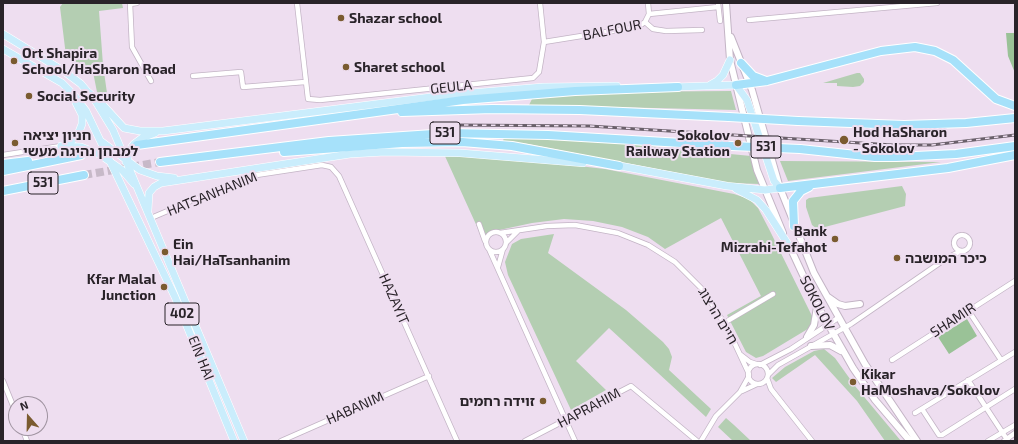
<!DOCTYPE html>
<meta charset="utf-8">
<style>
body{margin:0}
#map{position:relative;width:1018px;height:444px;overflow:hidden;background:#eedef0;font-family:"Exo 2",sans-serif}
canvas{display:block}
.frame{position:absolute;inset:0;border:4px solid #292329;pointer-events:none}
.north{position:absolute;left:8px;top:396px;width:40px;height:40px;box-sizing:border-box;background:#eedef0;border:1px solid #9f93a0;border-radius:50%;rotate:340deg;font-size:11px;font-weight:700;line-height:16px;text-align:center;color:#292329}
.north::after{content:'';display:block;margin:auto;width:14px;height:18px;background:#7a5b30;clip-path:polygon(50% 0,100% 100%,50% 72%,0 100%)}
</style>
<div id="map">
<canvas width="1018" height="444"></canvas>
<div class="frame"></div>
<div class="north">N</div>
</div>
<script>
const ctx = document.querySelector('canvas').getContext('2d');
ctx.lineJoin = 'round';
function paint(path, color) { ctx.fillStyle = color; ctx.fill(path, 'evenodd'); }
const poly = rows => new Path2D(rows.map(r => 'M' + r).join(''));
function trace(path, color, width, dash) { ctx.strokeStyle = color; ctx.lineWidth = width; ctx.lineCap = dash ? 'butt' : 'round'; ctx.setLineDash(dash || []); ctx.stroke(path); }
function write(font, color, halo, rows, align = 'center') {
  ctx.font = font + ' "Exo 2","Noto Sans Hebrew",sans-serif'; ctx.lineWidth = 4; ctx.setLineDash([]); ctx.textBaseline = 'middle'; ctx.strokeStyle = halo; ctx.fillStyle = color; for (const [text, x, y, turn = 0] of rows) {
    ctx.save(); ctx.translate(x, y); ctx.rotate((+turn || 0) * Math.PI / 180); ctx.textAlign = isNaN(turn) ? turn : align; if (halo) ctx.strokeText(text, 0, 0); ctx.fillText(text, 0, 0); ctx.restore();
  }
}
paint(poly([
 [63,3,122,3,123,8,99,11,103,65,108,100,97,92,93,72,66,56,60,7],
 [857,73,860,73,864,79,864,82,860,86,853,87,837,86,837,83,823,83],
 [731,91,736,110,529,105,532,99,569,95,613,92],
 [504,137,616,143,751,156,760,184,729,183,528,144,503,141],
 [444,154,501,157,605,169,734,194,749,199,758,208,769,229,812,316,813,323,811,327,763,356,756,358,746,352,727,315,761,296,721,218,665,249,648,237,622,227,593,221,564,219,532,223,490,232,484,242],
 [780,161,941,162,788,181],
 [902,186,906,194,905,206,821,228,817,229,812,225,806,207,806,200,809,198],
 [554,234,548,253,626,310,663,342,669,349,672,357,669,370,711,409,706,417,609,328,576,361,606,390,571,410,508,275,505,262,512,244,521,239],
 [824,349,835,358,855,386,901,441,885,441,857,401,815,355,776,382,772,378,785,367,814,351],
 [726,418,734,425,751,441,733,441,718,427]
]), '#b4ceb2');
paint(poly([
 [1006,33,1015,33,1015,73,1008,56],
 [967,319,977,336,949,354,938,337]
]), '#9ac297');
trace(poly([
 [84,175,160,162]
]), '#c7b9c8', 8, [8, 4]);
const street = poly([
 [130,3,132,47,151,81],
 [297,3,308,99,320,100,533,78,539,72,544,42,540,3],
 [718,3,720,21],
 [130,4,137,3],
 [649,14,718,7],
 [749,20,937,3],
 [645,22,649,14,648,3],
 [544,42,625,29,638,27,645,22,653,29,666,31,702,30],
 [193,76,241,72,243,87,305,82],
 [3,155,61,146],
 [151,218,250,176,322,165,331,167,339,176,457,441],
 [479,224,485,241],
 '486 242a10 10 0 1 1 20 0a10 10 0 1 1-20 0Z',
 [500,233,547,226,575,225,618,233,648,245,675,262,703,290,728,329,749,374],
 '954 243a8 8 0 1 1 16 0a8 8 0 1 1-16 0Z',
 [506,243,518,231],
 [489,249,575,441],
 [498,267,503,249],
 [968,310,1001,360],
 [724,323,773,294],
 [741,355,750,362,756,364],
 [892,360,1015,281],
 '748 374a10 10 0 1 1 20 0a10 10 0 1 1-20 0Z',
 [760,365,791,349,838,318],
 [768,375,778,365,851,324,947,258,961,251],
 [767,378,771,389,812,441],
 [968,380,1008,441],
 [3,381,16,413],
 [742,391,757,384],
 [922,409,939,435,942,435,1015,389],
 [915,413,1015,352],
 [22,428,27,441],
 [281,441,429,376],
 [525,441,631,386,697,441],
 [701,441,716,416,740,392,749,376],
 [988,441,1015,425],
 [1004,441,1015,433]
]);
const secondary = poly([
 [726,3,730,60,757,170,783,233],
 [731,37,752,90,780,188,814,273,865,364,917,441],
 [789,245,816,303,853,368,875,400,910,441],
 [828,297,838,304,845,306,860,304],
 [807,337,814,325,817,307],
 [811,346,830,345,841,351]
]);
const primary = poly([
 [3,34,65,72,81,84,96,102,113,130,244,441],
 [3,49,62,83,74,95,86,111,175,297,234,441],
 [710,85,717,81,723,75,730,60],
 [674,87,736,85,747,100,774,181,780,188],
 [88,92,103,105,124,128,140,131,163,131,447,95,543,87,617,86],
 [102,142,140,170,157,176,174,178],
 [65,145,77,137,82,124,82,115,76,103],
 [61,146,81,147,99,154,122,170,134,184],
 [126,162,131,148,134,144,142,138,155,133],
 [615,165,727,186,765,190,780,188],
 [736,189,757,200,766,210,791,249],
 [148,210,149,193,154,187,161,183,350,154,385,152,460,153,583,163]
]);
const highway = poly([
 [741,63,753,76,766,81],
 [736,85,767,81,881,51,915,47,935,51,953,60,996,99,1015,106],
 [402,112,492,109,580,110,729,117],
 [798,121,904,125,966,123,1015,118],
 [137,145,463,100,575,91,678,87],
 [800,149,875,157,896,157,956,154,1015,146],
 [284,152,402,143,462,142,512,146,619,166],
 [160,162,329,141,448,133,548,135,732,146],
 [3,164,28,161],
 [3,171,81,155],
 [780,188,948,168,1015,155],
 [3,191,84,175],
 [794,226,793,201,801,191,809,187]
]);
trace(street, '#c3b4c5', 6);
trace(secondary, '#c3b4c5', 8);
trace(primary, '#fff', 8);
trace(highway, '#fff', 10);
trace(street, '#fff', 4.5);
trace(secondary, '#fff', 6);
trace(primary, '#caedfc', 7);
trace(highway, '#a6e1fa', 8);
const rail = poly([
 [455,125,589,126,893,145,932,145,1015,135]
]);
trace(rail, '#6a606a', 3);
trace(rail, '#eedef0', 1.5, [4.5]);
const highwayBridge = poly([
 [729,117,798,121],
 [732,146,800,149]
]);
trace(highwayBridge, '#fff', 10, []);
trace(highwayBridge, '#a6e1fa', 8);
for (const [x, y, r, color] of [
 [341,18,4,"#7a5b30"],
 [14,61,4,"#7a5b30"],
 [346,67,4,"#7a5b30"],
 [29,96,4,"#7a5b30"],
 [844,140,5,"#7a5b30"],
 [15,143,4,"#7a5b30"],
 [738,143,4,"#7a5b30"],
 [835,239,4,"#7a5b30"],
 [165,252,4,"#7a5b30"],
 [897,258,4,"#7a5b30"],
 [164,287,4,"#7a5b30"],
 [853,382,4,"#7a5b30"],
 [543,401,4,"#7a5b30"]
]) { const dot = new Path2D(); dot.arc(x, y, r, 0, 2 * Math.PI); ctx.fillStyle = color; ctx.fill(dot); trace(dot, '#eedef0', 1.5); }
for (const [x, y, w] of [
 [445,133,30],
 [766,147,30],
 [43,183,30],
 [182,314,34]
]) { const box = new Path2D(); box.roundRect(x - w / 2, y - 11, w, 22, 3); ctx.fillStyle = '#eedef0'; ctx.fill(box); trace(box, '#292329', 1); }
write('bold 13px', '#292329', null, [
 ["531",445,133],
 ["531",766,147],
 ["531",43,183],
 ["402",182,314]
]);
write('bold 14px', '#292329', '#eedef0', [
 ["Shazar school",349,18],
 ["Ort Shapira",22,53],
 ["School/HaSharon Road",22,69],
 ["Sharet school",354,67],
 ["Social Security",37,96],
 ["Hod HaSharon",853,132],
 ["- Sokolov",853,148],
 ["חניון יציאה",23,135],
 ["למבחן נהיגה מעשי",23,151],
 ["Sokolov",730,135,"right"],
 ["Railway Station",730,151,"right"],
 ["Bank",827,231,"right"],
 ["Mizrahi-Tefahot",827,247,"right"],
 ["Ein",173,244],
 ["Hai/HaTsanhanim",173,260],
 ["כיכר המושבה",905,258],
 ["Kfar Malal",156,279,"right"],
 ["Junction",156,295,"right"],
 ["Kikar",861,374],
 ["HaMoshava/Sokolov",861,390],
 ["זוידה רחמים",535,401,"right"]
], 'left');
write('14px', '#292329', '#eedef0', [
 ["BALFOUR",612,30,-11],
 ["GEULA",451,87,-6],
 ["HATSANHANIM",212,194,-22],
 ["HAZAYIT",394,299,66],
 ["SOKOLOV",817,303,63],
 ["חיים הרצוג",718,316,59],
 ["SHAMIR",953,320,-33],
 ["EIN HAI",201,358,68],
 ["HABANIM",355,408,-24],
 ["HAPRAHIM",589,408,-28]
]);
</script>
